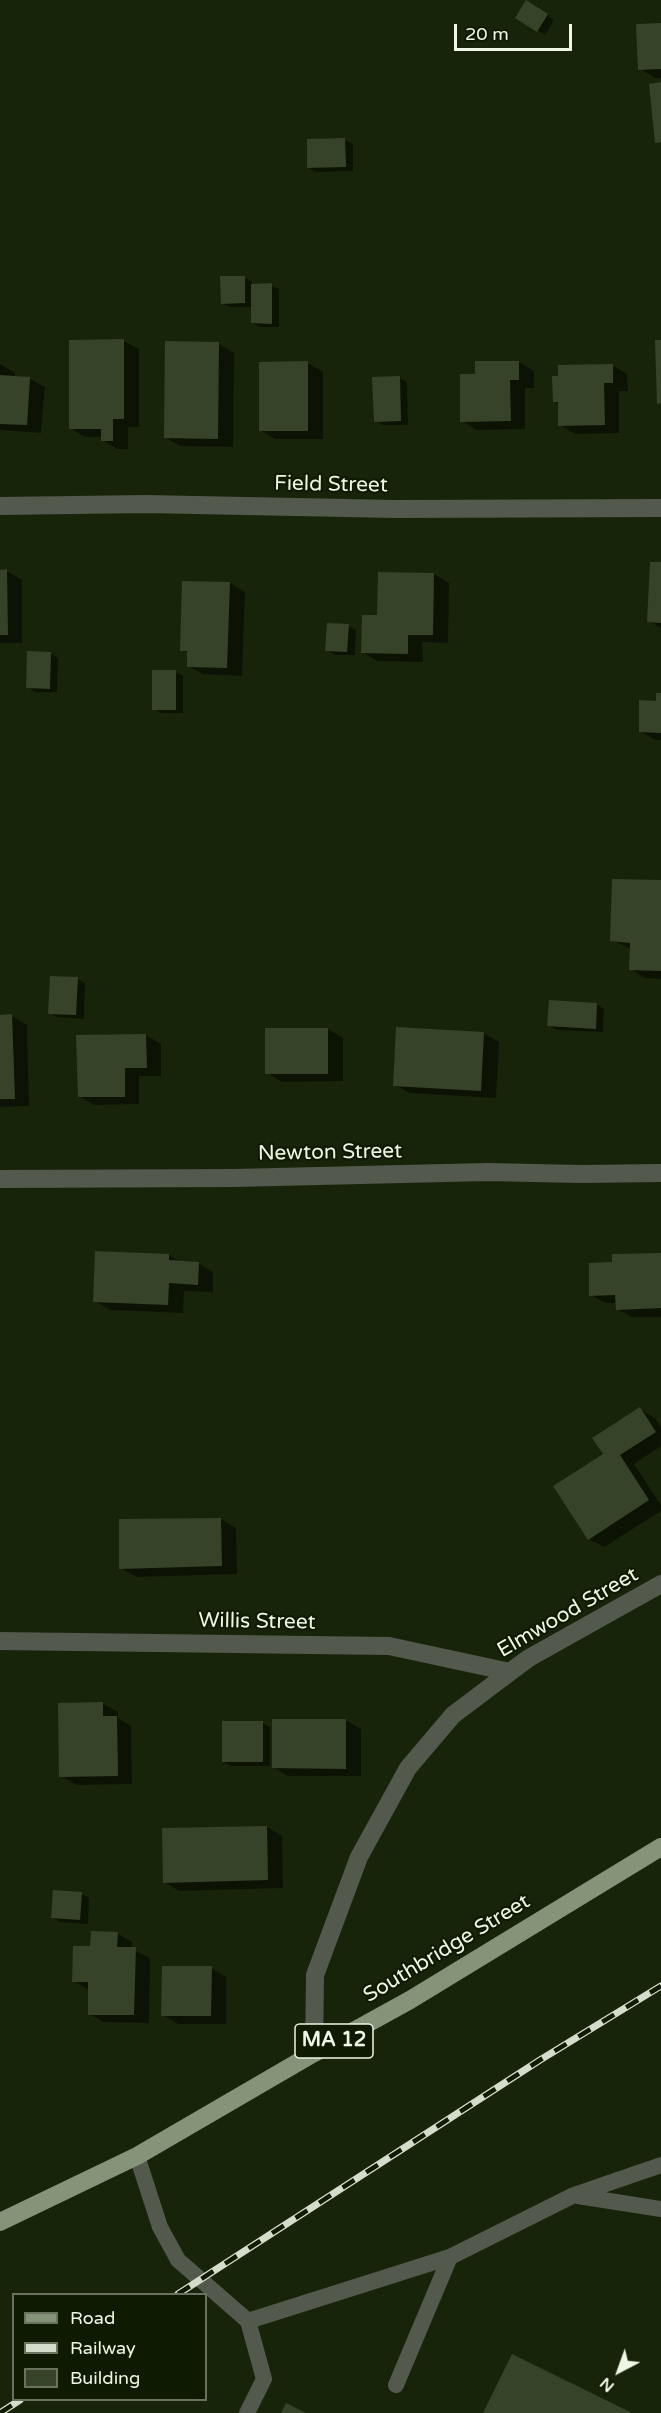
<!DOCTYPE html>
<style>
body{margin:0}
#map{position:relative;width:661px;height:2413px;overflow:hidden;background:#18240a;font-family:"Varela Round",sans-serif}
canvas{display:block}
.legend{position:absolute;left:12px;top:2293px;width:195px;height:108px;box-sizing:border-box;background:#0f1a03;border:2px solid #68725e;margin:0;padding:8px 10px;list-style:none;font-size:18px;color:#eef6e6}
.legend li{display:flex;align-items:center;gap:12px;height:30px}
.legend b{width:30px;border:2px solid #68725e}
.north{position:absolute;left:589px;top:2341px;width:60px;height:60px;-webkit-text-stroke:4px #0f1a03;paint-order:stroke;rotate:221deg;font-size:16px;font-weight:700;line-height:24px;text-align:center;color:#eef6e6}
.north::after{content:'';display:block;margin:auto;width:21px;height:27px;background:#eef6e6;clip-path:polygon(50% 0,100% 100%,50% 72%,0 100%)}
.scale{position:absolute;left:454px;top:24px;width:118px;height:27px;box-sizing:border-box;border:3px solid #eef6e6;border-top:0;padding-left:8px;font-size:18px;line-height:21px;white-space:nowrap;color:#eef6e6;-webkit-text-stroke:4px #0f1a03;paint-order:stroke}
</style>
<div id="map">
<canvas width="661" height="2413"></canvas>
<ul class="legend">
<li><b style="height:8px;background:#859379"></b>Road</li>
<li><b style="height:8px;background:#d4ddcb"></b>Railway</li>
<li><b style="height:16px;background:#364328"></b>Building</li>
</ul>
<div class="north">N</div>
<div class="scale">20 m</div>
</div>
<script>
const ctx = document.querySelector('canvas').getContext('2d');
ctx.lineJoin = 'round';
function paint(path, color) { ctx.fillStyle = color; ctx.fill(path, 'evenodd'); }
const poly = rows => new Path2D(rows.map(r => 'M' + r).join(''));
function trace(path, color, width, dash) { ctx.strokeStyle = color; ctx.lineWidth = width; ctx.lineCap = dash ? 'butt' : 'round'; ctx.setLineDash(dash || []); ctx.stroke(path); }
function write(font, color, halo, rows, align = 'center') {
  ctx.font = font + ' "Varela Round",sans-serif'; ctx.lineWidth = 4.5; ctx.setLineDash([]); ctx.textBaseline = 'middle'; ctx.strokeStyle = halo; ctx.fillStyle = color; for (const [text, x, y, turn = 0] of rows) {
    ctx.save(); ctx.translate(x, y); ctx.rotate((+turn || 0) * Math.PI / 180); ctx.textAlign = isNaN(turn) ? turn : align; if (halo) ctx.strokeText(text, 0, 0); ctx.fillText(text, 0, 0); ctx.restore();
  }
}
paint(poly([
 [534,6,554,20,545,35,517,17],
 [661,25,661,78,655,78,640,69],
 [345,140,353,144,353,171,316,172,308,168],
 [244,277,252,282,252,285,271,285,279,289,279,327,260,327,252,323,252,307,230,307,222,303],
 [124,341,139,349,139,427,128,427,128,449,117,449,102,440,102,437,85,437,70,428],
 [219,344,234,353,233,447,180,446,165,437],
 [519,362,534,371,534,388,525,388,525,429,477,430,462,421,477,375],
 [308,363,323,372,323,439,275,439,260,430],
 [0,364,15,373,15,377,29,378,45,387,41,433,0,430],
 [612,365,627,374,628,391,619,391,619,433,575,434,560,425,560,405,554,401],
 [399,378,407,382,408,425,383,425,375,421],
 [661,564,661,628,649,621],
 [0,571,7,571,22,580,22,643,0,643],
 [434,574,449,583,448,643,422,642,423,662,377,661,362,652,379,616],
 [230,583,245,592,242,676,203,674,188,666,189,654,182,650],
 [348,626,356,630,355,655,335,655,327,650],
 [50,653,58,658,57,692,35,692,28,687],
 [176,672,183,676,183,713,161,713,154,709],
 [661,694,661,740,655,740,640,731],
 [661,882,661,979,645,978,630,969,631,949,612,940],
 [78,979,85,983,84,1019,57,1017,49,1013],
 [596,1004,604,1009,603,1032,557,1030,549,1025],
 [0,1016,12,1016,27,1025,29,1106,0,1107],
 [398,1028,484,1033,499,1042,496,1098,410,1093,395,1085],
 [267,1029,328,1029,343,1038,343,1081,282,1082,267,1073],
 [146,1035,161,1044,161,1076,139,1076,139,1104,94,1105,79,1096],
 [169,1255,182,1263,198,1263,213,1272,213,1292,184,1291,183,1313,110,1310,95,1301],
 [661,1255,661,1317,632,1317,617,1309,617,1303,606,1303,591,1295,614,1264],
 [640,1409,655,1418,661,1427,661,1446,634,1464,661,1505,661,1511,604,1547,589,1539,605,1455],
 [221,1519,236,1528,237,1574,136,1577,121,1568],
 [103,1704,118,1712,118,1718,131,1726,132,1784,76,1785,61,1776],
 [346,1720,361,1729,361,1776,288,1776,273,1767],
 [262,1723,270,1727,270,1766,231,1766,223,1762],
 [267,1827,282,1836,283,1888,179,1891,164,1882],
 [54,1892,82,1894,89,1898,88,1924,60,1922,52,1917],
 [117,1933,132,1942,132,1949,150,1958,149,2023,104,2022,89,2014,89,1990,73,1981,92,1948],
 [211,1968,226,1977,226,2024,178,2024,163,2015]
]), '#0007');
paint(poly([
 [526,0,548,14,537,32,515,18],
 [661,23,661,69,638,70,636,24],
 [661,82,661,142,655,143,649,84],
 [345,138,346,167,307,168,307,139],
 [220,276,245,276,245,303,221,304],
 [272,283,272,324,251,323,251,284],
 [124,339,124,419,113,419,113,441,101,441,101,429,69,429,69,340],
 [655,340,661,340,661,403,657,404],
 [165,341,219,342,218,439,164,438],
 [308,361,308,431,259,431,259,362],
 [475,361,519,361,519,380,510,380,511,421,460,422,460,374,475,374],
 [613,364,613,383,604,383,605,425,558,426,558,402,553,402,552,376,558,376,558,365],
 [0,375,30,377,27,425,0,424],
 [400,376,401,421,374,422,372,377],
 [650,562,661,562,661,623,647,622],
 [7,569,8,635,0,635,0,570],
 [378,572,434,573,433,635,408,635,408,654,361,653,362,615,377,615],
 [182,581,230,582,227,668,187,667,187,651,180,651],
 [327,623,349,624,347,652,325,651],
 [27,651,51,652,50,689,26,688],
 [152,670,176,670,176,710,152,710],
 [656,693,661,693,661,733,639,732,639,700,656,701],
 [612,879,661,880,661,971,629,970,630,943,610,941],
 [50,976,78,977,76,1015,48,1014],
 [549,1000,597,1003,596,1029,547,1026],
 [12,1014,15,1099,0,1099,0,1015],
 [396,1027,484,1032,481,1091,393,1086],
 [265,1028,328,1028,328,1074,265,1074],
 [146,1034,147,1068,125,1068,125,1097,78,1097,76,1035],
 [95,1251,169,1254,169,1260,199,1262,198,1285,169,1283,168,1305,93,1302],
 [661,1253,661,1308,616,1310,615,1295,589,1296,589,1263,612,1262,612,1254],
 [640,1407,656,1432,620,1455,649,1500,588,1540,553,1486,603,1454,592,1438],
 [221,1518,222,1566,119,1569,119,1519],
 [103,1702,103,1716,117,1716,118,1776,59,1777,58,1703],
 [272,1719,346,1719,346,1769,272,1768],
 [222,1721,263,1721,263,1762,222,1762],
 [267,1826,268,1880,163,1883,162,1828],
 [53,1890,82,1892,80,1920,51,1918],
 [91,1931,118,1932,117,1947,136,1947,134,2015,88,2015,88,1982,72,1982,73,1946,90,1946],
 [162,1966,212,1966,211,2016,161,2016],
 [512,2354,632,2413,483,2413],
 [286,2403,306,2413,281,2413]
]), '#364328');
trace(poly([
 [137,2156,160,2227,178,2260,248,2321,450,2257,574,2195,661,2165],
 [578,2196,661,2209],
 [396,2385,450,2257],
 [247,2413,264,2379,248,2321]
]), '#53594d', 16);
trace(poly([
 [0,506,146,504,395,509,661,508],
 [0,1179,234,1178,488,1172,581,1174,661,1173],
 [0,1641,389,1646,510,1672],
 [314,2053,315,1975,359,1857,408,1768,453,1715,510,1672,529,1658,661,1584]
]), '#53594d', 18);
trace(poly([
 [0,2222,137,2156,314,2053,410,2000,661,1847]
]), '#859379', 18);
const rail = poly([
 [178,2294,540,2060,661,1986],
 [0,2413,20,2400]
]);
trace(rail, '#d4ddcb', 7);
trace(rail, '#0f1a03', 4.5, [14]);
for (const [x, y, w] of [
 [334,2041,78]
]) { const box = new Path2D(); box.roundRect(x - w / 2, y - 17, w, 34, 4.5); ctx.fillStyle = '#0f1a03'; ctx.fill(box); trace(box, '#eef6e6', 1.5); }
write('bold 20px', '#eef6e6', null, [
 ["MA 12",334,2041]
]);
write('21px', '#eef6e6', '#0f1a03', [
 ["Field Street",331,485,1],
 ["Newton Street",330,1153,-1],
 ["Elmwood Street",568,1613,-30],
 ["Willis Street",257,1622,1],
 ["Southbridge Street",447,1949,-31]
]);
</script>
